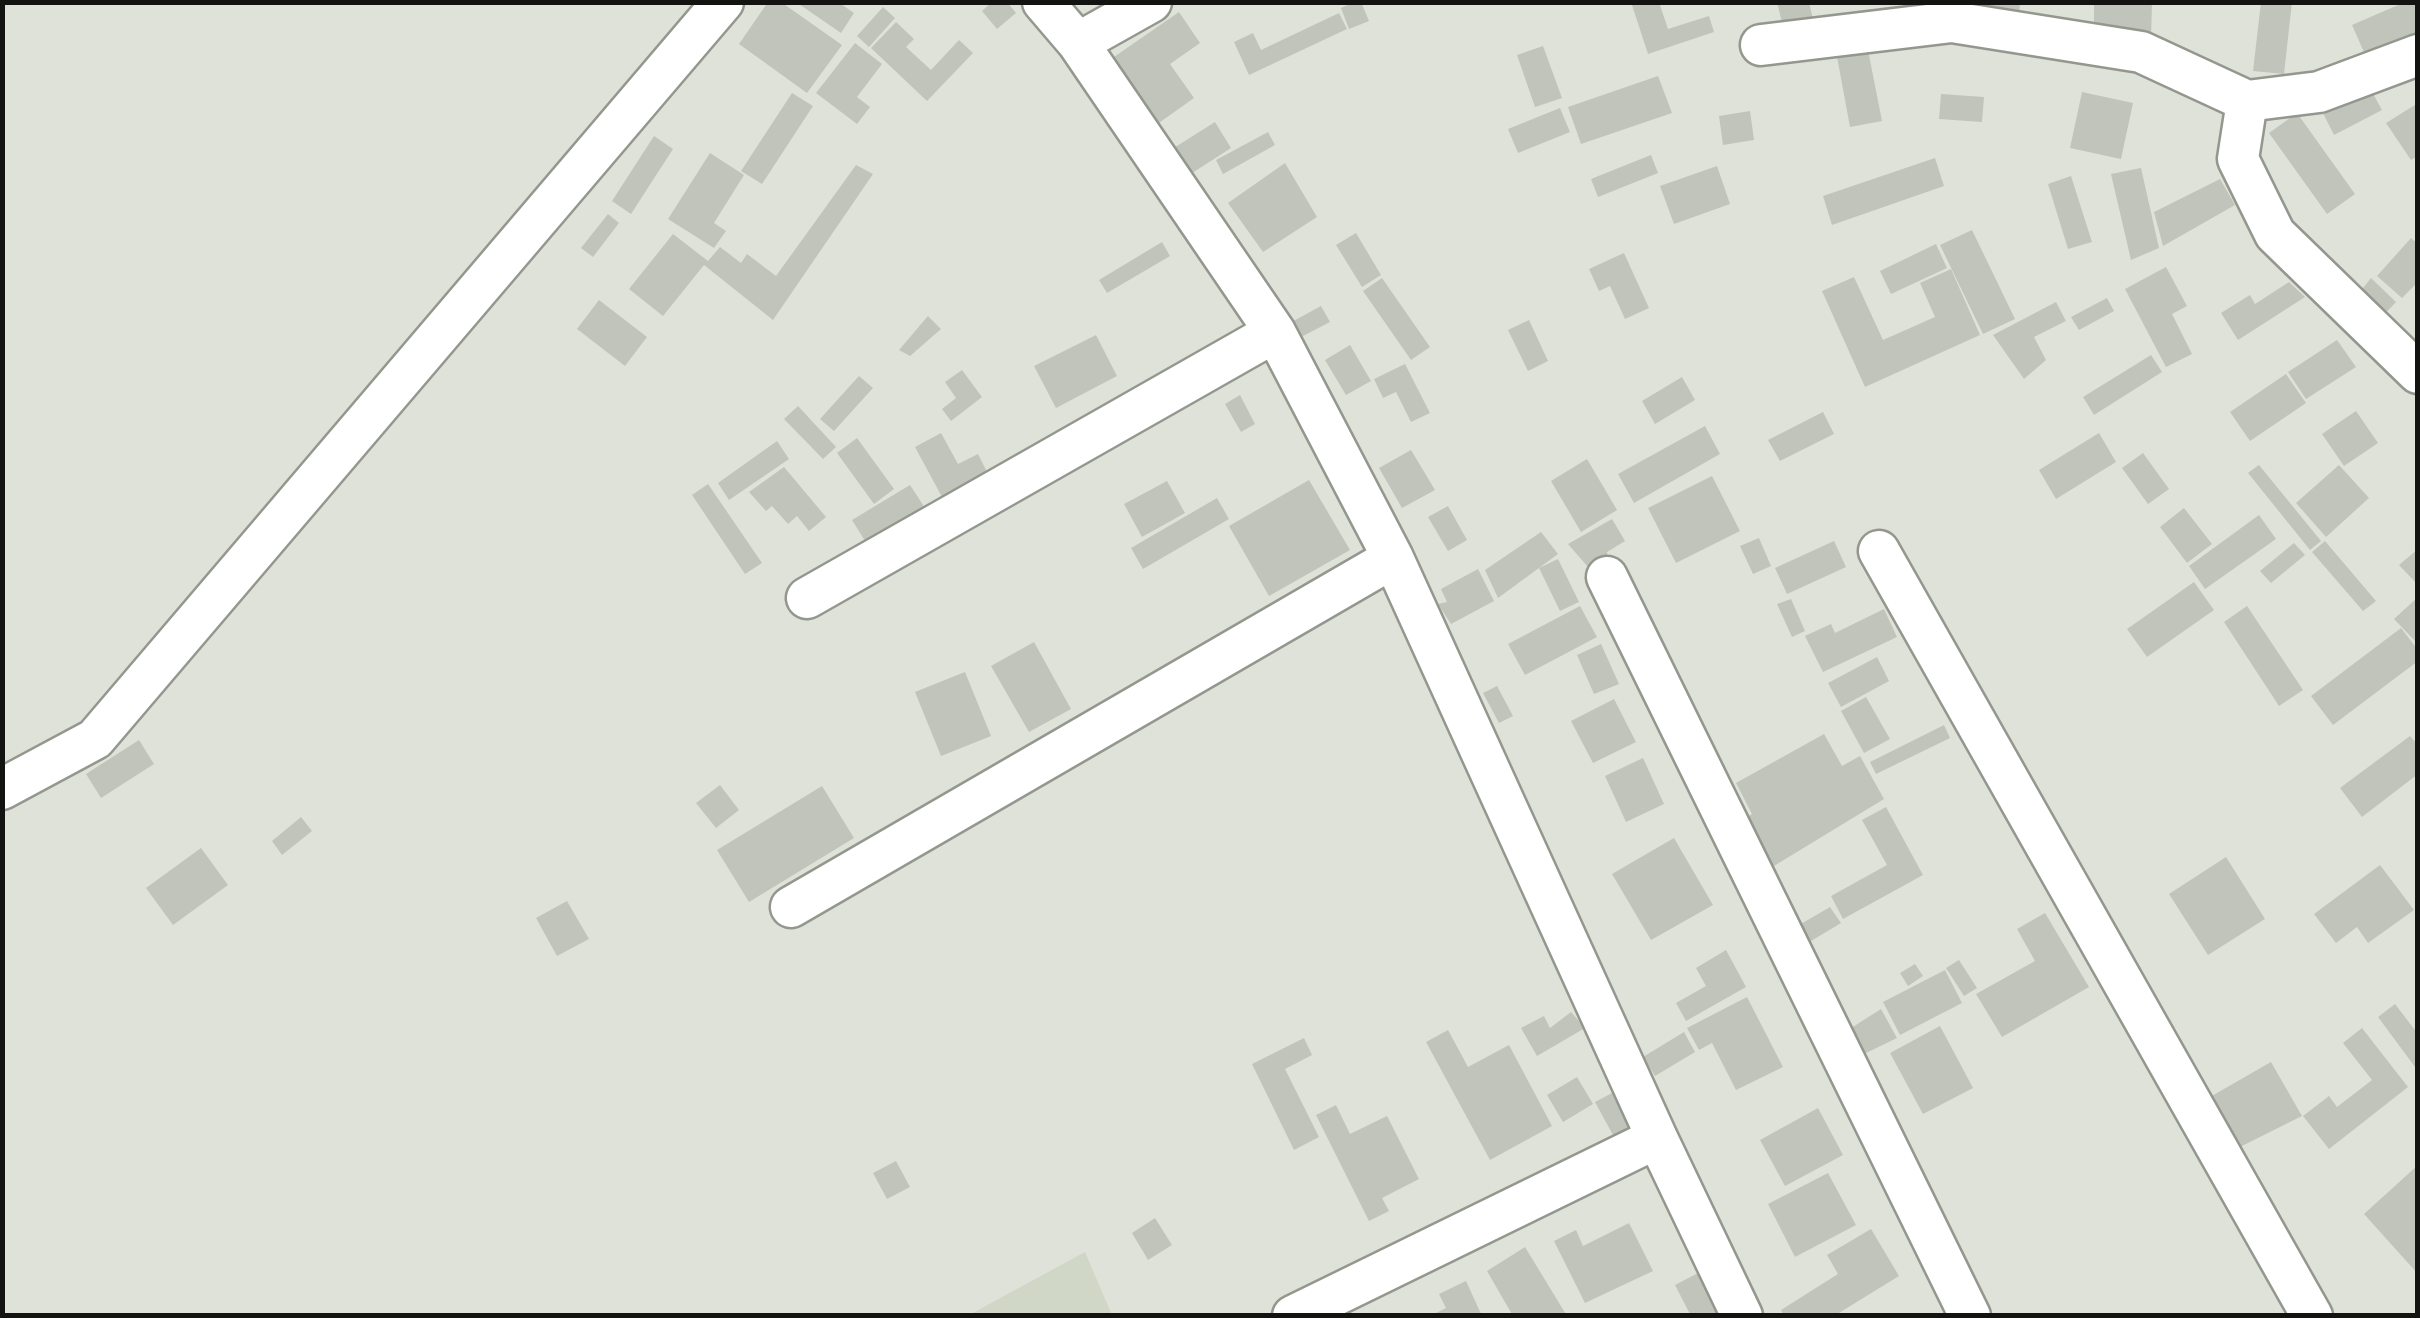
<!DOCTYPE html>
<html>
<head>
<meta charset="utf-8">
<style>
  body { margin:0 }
  #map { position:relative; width:2420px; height:1318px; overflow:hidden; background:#dfe2d9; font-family:"Alegreya Sans",sans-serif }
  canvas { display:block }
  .frame { position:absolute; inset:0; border:5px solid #131411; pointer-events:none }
</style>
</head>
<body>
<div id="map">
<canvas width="2420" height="1318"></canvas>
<div class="frame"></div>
</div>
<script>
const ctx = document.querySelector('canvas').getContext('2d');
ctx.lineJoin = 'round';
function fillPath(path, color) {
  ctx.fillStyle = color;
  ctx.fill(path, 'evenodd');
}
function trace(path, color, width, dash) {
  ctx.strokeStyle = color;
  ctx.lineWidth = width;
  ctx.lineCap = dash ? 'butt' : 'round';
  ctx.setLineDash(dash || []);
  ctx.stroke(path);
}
const built = new Path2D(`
  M1085,1252l27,63h-143z`);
const building = new Path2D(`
  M768,2h13l61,43 -35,48 -68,-49z
  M796,2h42l16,11 -13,20z
  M992,2h15l9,11 -19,16 -15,-18z
  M1354,2h7l8,19 -20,8 -8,-21z
  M1631,2h28l9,27 41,-13 5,16 -66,22z
  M1777,2h32l5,22 -30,7z
  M1920,2h100l-1,16 -98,-7z
  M2094,2h58l-1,37 -57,-1z
  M2261,2h31l-8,72 -31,-3z
  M2405,2h13v35l-51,22 -15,-34z
  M883,7l12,11 -26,29 -12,-11z
  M1179,12l21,31 -30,21 24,34 -38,27 -45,-66z
  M1339,13l8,16 -98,46 -15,-33 19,-9 8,17z
  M896,22l18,17 -8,8 25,23 28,-30 14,13 -46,48 -56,-53z
  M1866,40l16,81 -32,6 -15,-81z
  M855,43l27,21 -25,33 13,10 -13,17 -41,-31z
  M1543,46l19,52 -27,9 -18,-52z
  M1658,76l14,37 -91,31 -13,-37z
  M2366,81l16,29 -48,25 -15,-30z
  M2082,92l51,11 -12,56 -51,-11z
  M792,93l21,13 -51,78 -21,-13z
  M1941,94l43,3 -2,25 -43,-3z
  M2418,103v53l-7,4 -25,-37z
  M1560,108l10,24 -52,21 -10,-24z
  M1750,111l4,29 -31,5 -4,-29z
  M2297,113l58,81 -28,20 -58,-81z
  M1215,122l16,26 -45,29 -17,-26z
  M1268,132l7,13 -52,29 -7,-14z
  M654,136l19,13 -42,65 -19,-13z
  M710,153l34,22 -30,48 12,8 -12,17 -46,-29z
  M1651,155l7,18 -60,24 -7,-18z
  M1935,158l9,28 -112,39 -9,-29z
  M1285,163l32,54 -54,35 -35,-49z
  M856,165l17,9 -100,146 -69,-55 -41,51 -34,-27 44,-55 35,27 12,-14 21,16 6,-9 29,22z
  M1717,166l13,38 -56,20 -14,-38z
  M2141,168l18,80 -28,12 -20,-86z
  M2071,176l21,66 -24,7 -20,-65z
  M2220,179l15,26 -72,41 -9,-34z
  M608,214l11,9 -26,34 -12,-9z
  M1972,230l43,89 -32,15 -43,-89z
  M1356,233l25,42 -19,12 -26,-42z
  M2411,238l7,6v38l-16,16 -25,-22z
  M1162,242l8,14 -63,37 -8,-13z
  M1936,244l11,24 -56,26 -11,-23z
  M1624,253l25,55 -24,11 -15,-33 -11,5 -10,-22z
  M2166,267l21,39 -15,8 20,40 -26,13 -41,-78z
  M1951,269l29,66 -115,52 -43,-96 32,-14 29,63 52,-23 -15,-34z
  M1382,278l48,69 -19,13 -48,-69z
  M2371,278l25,24 -17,18 -23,-23z
  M2289,282l16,15 -67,43 -17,-27 29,-18 5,9z
  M2107,298l7,13 -35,19 -8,-13z
  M599,300l48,37 -22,29 -48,-37z
  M2056,302l10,19 -32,16 12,23 -22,19 -31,-44z
  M1321,306l9,16 -27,14 -15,-12z
  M928,316l13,13 -31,27 -11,-6z
  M1529,320l19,41 -20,10 -20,-41z
  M1096,335l21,41 -61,32 -22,-42z
  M2337,340l19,27 -50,32 -18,-27z
  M1350,345l21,36 -25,14 -21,-35z
  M2151,355l11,17 -68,43 -11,-18z
  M1405,364l25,49 -19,9 -15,-30 -13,6 -9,-19z
  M962,370l20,27 -31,24 -9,-12 14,-11 -11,-16z
  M2286,374l20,29 -56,38 -20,-29z
  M859,376l14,12 -39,43 -14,-12z
  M1682,377l13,23 -40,24 -13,-23z
  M1240,395l15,29 -14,8 -16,-28z
  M798,406l38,41 -13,12 -39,-40z
  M2356,411l22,32 -34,23 -22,-32z
  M1823,412l11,22 -54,27 -12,-21z
  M1705,426l15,28 -86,49 -16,-29z
  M941,433l17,31 20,-10 9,18 -45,25 -27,-50z
  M2099,433l17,29 -60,37 -17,-29z
  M857,438l37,51 -20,15 -37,-51z
  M777,441l12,18 -60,41 -11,-17z
  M1411,450l24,40 -33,18 -23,-40z
  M2143,453l26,36 -21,15 -26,-36z
  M1587,459l30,51 -36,22 -30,-51z
  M2259,465l62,76 -11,9 -62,-77z
  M2339,465l30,33 -43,39 -30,-34z
  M784,467l42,50 -17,14 -12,-15 -9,8 -16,-18 -6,5 -17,-19z
  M1712,476l28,55 -64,32 -28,-55z
  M1309,480l41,70 -81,46 -40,-70z
  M1167,481l18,32 -43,24 -18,-33z
  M708,484l54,79 -17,11 -53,-79z
  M910,485l15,23 -58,36 -15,-24z
  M1217,498l12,21 -86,50 -12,-21z
  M1448,506l19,34 -19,11 -20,-34z
  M2184,508l28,36 -25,19 -27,-36z
  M2259,515l17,24 -71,50 -16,-23z
  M1612,519l13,22 -18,11 1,9 -20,6 -20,-23z
  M1541,532l17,22 -60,44 -13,-28z
  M1759,538l12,28 -18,8 -13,-28z
  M1834,541l12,26 -59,27 -12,-26z
  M2325,541l51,60 -13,10 -51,-59z
  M2294,543l11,12 -34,28 -11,-12z
  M2418,549v36l-19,-20z
  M1558,559l21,43 -19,9 -21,-43z
  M1478,569l16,32 -43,23 -13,-20 9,-2 -6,-13z
  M2194,582l20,28 -67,47 -20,-28z
  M2418,597v47l-24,-25z
  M1791,599l14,32 -13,6 -15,-33z
  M1580,606l17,31 -72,38 -17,-31z
  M2247,606l56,84 -24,16 -55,-84z
  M1884,609l13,28 -74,35 -18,-36 26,-12 4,9z
  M2401,628l17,22v11l-85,64 -22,-29z
  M1034,642l37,67 -42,23 -38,-66z
  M1601,644l18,40 -25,10 -17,-39z
  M1877,657l12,24 -48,26 -13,-24z
  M965,672l26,64 -50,20 -26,-64z
  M1497,686l16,30 -14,7 -16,-30z
  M1866,697l24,42 -26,14 -23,-42z
  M1614,699l22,43 -43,21 -22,-42z
  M1944,725l6,13 -74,36 -6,-12z
  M1824,734l18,32 18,-10 24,43 -115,70 -31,-47 14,-8 -16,-31z
  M2410,736l8,9v29l-56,43 -22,-29z
  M139,740l15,24 -53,34 -15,-24z
  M1643,758l21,46 -38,18 -21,-46z
  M720,785l19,25 -23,18 -20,-25z
  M822,786l32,52 -105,64 -32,-52z
  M1886,807l37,68 -80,44 -12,-23 56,-31 -25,-45z
  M301,817l11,14 -30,24 -10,-14z
  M1674,838l39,67 -62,35 -39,-66z
  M201,848l27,37 -55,40 -27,-37z
  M2226,857l39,62 -57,36 -39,-61z
  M2380,865l34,45 -46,33 -11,-16 -21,16 -22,-29z
  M567,901l22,38 -32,17 -21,-38z
  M1830,907l11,16 -35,21 -12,-16z
  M2045,913l44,74 -87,50 -26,-43 59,-33 -18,-32z
  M1726,950l20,37 -60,34 -10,-18 30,-17 -10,-18z
  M1959,960l18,28 -13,8 -18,-28z
  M1915,964l8,12 -15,10 -8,-13z
  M1945,970l17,33 -62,32 -17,-33z
  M1747,997l36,70 -47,23 -24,-47 -13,7 -12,-22z
  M2395,1004l23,30v37l-40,-54z
  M1881,1009l16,29 -33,16 -16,-24z
  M1571,1012l14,16 -48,28 -16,-28 23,-12 6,12z
  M1940,1026l33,62 -50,26 -33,-61z
  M2362,1028l46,59 -79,62 -26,-33 26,-20 8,11 35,-27 -29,-37z
  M1448,1030l20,37 41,-22 43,81 -62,34 -64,-118z
  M1684,1032l11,20 -40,24 -12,-19z
  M1304,1038l8,17 -27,14 34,68 -25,13 -42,-86z
  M2271,1062l31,54 -62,31 -30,-50z
  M1577,1077l16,27 -30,18 -16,-27z
  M1612,1093l19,35 -17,9 -19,-35z
  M1336,1105l14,29 37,-18 32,63 -37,19 7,13 -20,10 -53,-106z
  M1818,1108l25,47 -58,31 -25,-46z
  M896,1161l14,26 -23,12 -14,-26z
  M2418,1165v109l-54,-60z
  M1828,1173l28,52 -61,32 -27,-53z
  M1155,1218l17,27 -24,15 -16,-27z
  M1629,1223l24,48 -68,32 -31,-62 22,-11 7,16z
  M1871,1229l28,47 -65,40h-50l-3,-6 57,-36 -11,-19z
  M1525,1247l42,69h-54l-26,-45z
  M1702,1271l23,45h-34l-16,-31z
  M1466,1281l16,35h-52l16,-8 -7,-14z`);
const minor = new Path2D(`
  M1043,2l35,41 197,289 118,226 264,580 85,178
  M1078,43l73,-41
  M1761,45l191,-23 189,30 106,49 72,-9 99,-37
  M2247,101l-9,58 37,75 143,139
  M1879,551l433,765
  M1607,577l363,739
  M807,598l468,-266
  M2,789l93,-50 628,-737
  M791,907l602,-349
  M1293,1316l364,-178`);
fillPath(built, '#d0d7c7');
fillPath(building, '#c0c4bb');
trace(minor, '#93978e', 45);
trace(minor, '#fff', 40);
</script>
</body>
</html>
